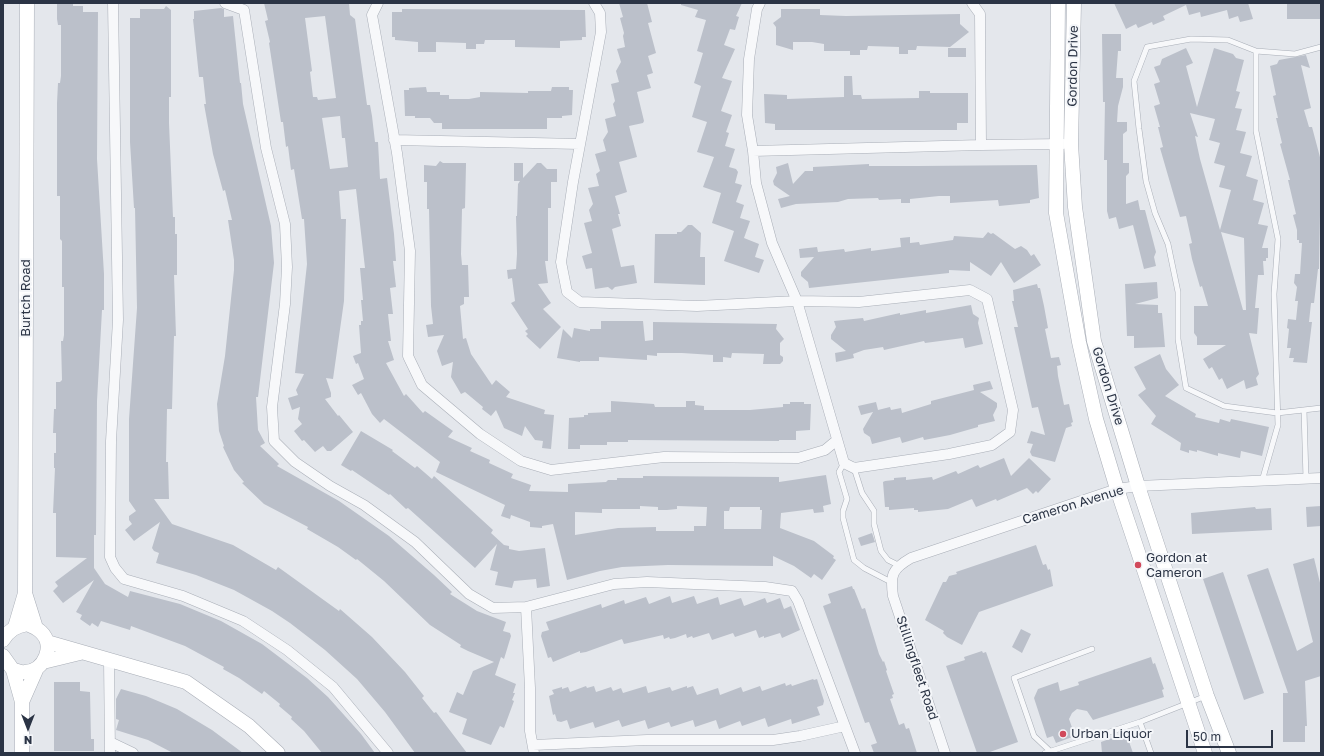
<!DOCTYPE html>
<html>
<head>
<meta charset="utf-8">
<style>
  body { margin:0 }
  #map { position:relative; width:1324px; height:756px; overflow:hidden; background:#e4e7ec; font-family:"Golos Text",sans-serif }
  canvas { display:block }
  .frame { position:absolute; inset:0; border:4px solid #2b3445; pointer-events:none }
  .north { position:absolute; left:8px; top:708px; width:40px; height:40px; -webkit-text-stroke:3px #f4f6f9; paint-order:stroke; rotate:180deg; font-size:11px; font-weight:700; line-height:16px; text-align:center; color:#2b3445 }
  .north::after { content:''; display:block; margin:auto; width:14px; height:18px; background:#2b3445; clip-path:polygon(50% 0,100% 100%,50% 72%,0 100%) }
  .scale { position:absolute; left:1186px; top:730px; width:87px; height:18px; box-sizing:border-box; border:2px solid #2b3445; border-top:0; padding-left:5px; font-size:12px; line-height:14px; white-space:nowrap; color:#2b3445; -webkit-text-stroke:3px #f4f6f9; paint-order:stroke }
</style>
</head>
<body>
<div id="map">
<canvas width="1324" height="756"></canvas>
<div class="frame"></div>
<div class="north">N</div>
<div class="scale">50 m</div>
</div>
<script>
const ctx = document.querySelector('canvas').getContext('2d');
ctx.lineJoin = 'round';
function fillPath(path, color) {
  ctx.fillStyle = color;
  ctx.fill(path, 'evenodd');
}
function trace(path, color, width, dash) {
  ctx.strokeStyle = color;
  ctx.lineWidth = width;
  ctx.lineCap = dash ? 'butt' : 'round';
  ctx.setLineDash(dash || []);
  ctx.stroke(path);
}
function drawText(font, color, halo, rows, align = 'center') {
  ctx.font = font + ' "Golos Text",sans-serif';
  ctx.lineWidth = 4;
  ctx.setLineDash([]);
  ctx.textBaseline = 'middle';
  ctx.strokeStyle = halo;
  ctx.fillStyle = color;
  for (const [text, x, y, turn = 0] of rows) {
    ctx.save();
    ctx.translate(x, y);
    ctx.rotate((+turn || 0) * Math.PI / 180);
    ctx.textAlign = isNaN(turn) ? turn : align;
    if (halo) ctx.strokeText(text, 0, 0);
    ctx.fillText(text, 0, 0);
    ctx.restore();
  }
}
const building = new Path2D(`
  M57,3h16v3h10v6h15l-1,147 7,115v36h-2l-5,91 -1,134h-2v33l11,16 23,13 2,-6 50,13 41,17 41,23 45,34 21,19 33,37 14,19h-53l-18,-22 -13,-12 1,-2 -13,-11 1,-2 -16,-13 -2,3 -23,-16 -16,-9 1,-2 -39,-21 -54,-20 -1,4 -29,-9 -3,6 -6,-4 -2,3 -10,-7 2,-4 -6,-3 18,-32 -31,23 -10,-12 5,-5 -3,-4 32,-24 -31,-1v-44h-3l2,-45h-1v-15h2v-20h-3l1,-24h2v-27h4l2,-2 -1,-39h2l1,-6v-48h-2v-46l-2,-2v-43h-3v-93l1,-20h2l1,-7v-51h-3l-1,-6z
  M264,3h85l1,12 5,4 12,86h3l2,11 3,26h3l2,37 7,-1 7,56 2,27h-3l3,26 -6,1 3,26h-5l3,27h-3l6,19 -8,3 18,33 2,-2 17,19 2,-2 28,20 -5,6 24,11 -2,3 20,9 -1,3 24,11 -2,4 20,7 -2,6 39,1v-8l38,-2 2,-2h9v-2h26v-2l136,1v5l47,-7 5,29 -8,2 1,6 -10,1 -1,-4 -32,4 -1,15 34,13 20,15 -1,2 3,2 -14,20 -8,-6 -3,4 -17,-12 -21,-10v10l-105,-1 -46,2 -22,4 -33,9 -14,-56 -11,2v2l-12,-1v-5l-19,-7 -1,4 -9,-3 4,-11 -69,-33 4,-10 -56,-43 -4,4 -8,-9 -11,-21 -3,2 -6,-10 12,-6 -6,-16 -2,1 -3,-8 8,-3 -2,-28h2v-4h2l-2,-21h2l-3,-32h5l-9,-79 -17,2 2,28h5l-2,82 -11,78 -7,-1 5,15v4l-6,2 13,17 1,-1 14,17 -22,19h-4l-4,-5 -8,6 -11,-12 -2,1 -8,-10 8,-7 -4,-5 2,-12 -8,3 -4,-12 10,-3 -2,-5 8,-16 -9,-1 12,-109 -3,-45h-2l-8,-50 -3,1 -3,-24 -2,1 -3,-25h-2l-12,-79 1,-1 -5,-21 3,-1zM325,16l11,82 -18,2 -1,-3h-4l-3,-25 2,-1 -7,-53zM340,116l2,22h3l3,29 -18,2 -8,-51zM640,506l18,1v3h9l10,-1v-3l30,1 -1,19h-12v5h-38v-4l-38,1 -43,7v-23l27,1v-4h38zM730,507h30v3h2l-1,19h-37v-18h5z
  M619,3h28l5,19 -4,1 8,30 -8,3 5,17 -6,2 4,13 -14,4 7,29 -1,2 -14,3 8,31 -18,5 8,30 -12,4 5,18h-2l3,12 -9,3 9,38 13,-2 3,18 -22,4 -3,3 -4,-3 -13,2 -3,-21 -6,1 -4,-13 10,-3 -8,-30 8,-2 -3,-11 4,-6 -5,-16 11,-2 -3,-12 4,-3 -5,-17 11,-3 -3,-11 5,-8 -3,-13 11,-3 -3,-12 2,-3 -4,-17 8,-2 -3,-11 5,-9 -4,-13 8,-2 -2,-11 1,-3 -4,-15 3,-1z
  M681,3h61l-6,13 3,1 -4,13 -5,-1 -6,16 11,4 -13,29 10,3 -11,30 11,4 -6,17 3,1 -4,13 10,3 -6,18 7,2 2,3 -3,11 7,2 -6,17 8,3 -4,13 10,3 -6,17 15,6 -4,13 9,3 -5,13 -35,-12 10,-30 -22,-8 9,-30 -18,-6 11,-30 -17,-5 10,-30 -15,-5 9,-31 -7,-3 9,-30 -6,-2 9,-31 -11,-3 3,-7 -17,-5z
  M1114,3h134l5,16 -13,3 -2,-6 -9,3 -2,-9 -26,7 -1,-5 -11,3 -3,-10 -23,11 2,4 -12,5 -1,-3 -14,6 -2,-4 -10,5z
  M1287,3h34v16h-34z
  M166,6l5,4v87h-2v26l4,94h2v17h2v41h-3l2,61h-2l-2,73h-5l-1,53h2l1,37h-15l18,25 61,21 43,25 2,-3 61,44 1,-2 32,28 33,35 19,24 -2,2 12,15 2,-1 31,41h-52l-30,-41 -28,-33 -32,-29 -35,-27 -18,-12 -38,-21 -38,-15 -40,-12 3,-10 -5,-2 -2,-3 8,-26 -26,19 -9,-11 7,-6 -3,-4v-4l7,-5 -7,-10v-82l8,-111 -2,-100h-1l-4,-66v-124h10v-9h24z
  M221,8l3,1v8l9,-1 7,67h1l2,21 28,122 3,37 -16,134h-2l2,33 7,13 -5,3 19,18 -2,2 62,35 50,35 45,39 18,17 -2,2 27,17 29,11 -3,9 7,2 1,3 -7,23 -3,-2 -6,18 21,9 -3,9h2l-3,7 2,1 -10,27 -4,-2 -9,19 -29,-11 5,-15 -18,-7 8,-20 6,3 10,-24 21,-9 -26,-11 -8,-4 1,-2 -31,-20 -46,-44 -27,-22 -1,1 -18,-13 -31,-18 1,-2 -44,-23 -22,-21 2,-1 -10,-12 -11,-23 1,-1 -5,-15 -2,-27 8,-48 9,-86v-10l-6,-40h4l-7,-30 -2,1 -10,-37 -9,-50h2l-3,-27h-4l-6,-58h1v-8z
  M402,9l183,1 1,27h-4v3l-22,1v7l-45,-1v-7h-30l-1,4h-8v5h-10v-6l-30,-1v10h-18v-10l-23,-2v-3h-3v-25h10z
  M781,9h39v6l26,1 114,-2v10l9,8 -19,15 -33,-1 -1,4h-8v4h-9v-7l-31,-1 -1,4h-7v5h-10v-4h-26v-7l-12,-2h-19v8l-17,-5v-18l-3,-4 8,-6z
  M1102,34h19v17h-3l-2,27h7v9l-5,19 -1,16h10v9l-4,3v29h6v10l-3,3v28l12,-4 2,10h5l11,42 -2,5 2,9 -12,3 -11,-44 -14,4 -3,-12 -7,2 -2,-8v-51h-3l1,-58h-2z
  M948,48h18v9h-18z
  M1186,48l7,15 -7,3 11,41 17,-59 19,6 3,4 8,2 -8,31 4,1 -5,16 7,1 -6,21 10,2 -6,21 12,3 -6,20 12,4 -5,20 11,3 -6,21 10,2 -6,22h6v10h-2v3h-3l1,14h-6l-3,33h4l-2,26 -8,-1 10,41 -3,4 2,7 -12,4 -2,-9 -17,9 -5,-11 -3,2 -7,-13 -3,2 -6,-10 23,-14h-29v-8l-3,-4v-27h14l-6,-20 -2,1 -8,-28 -3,-15 3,-1 -6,-27 -6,1 -20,-69 3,-1 -5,-20h2l-6,-21 6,-2 -6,-20 6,-2 -6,-15 6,-2 2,-6zM1190,113l25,6 -6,21 11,3 -6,20 11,3 -6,21 12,3 -11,40 -20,-71 -5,-23 3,1zM1221,232l23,6 2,72h-3z
  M1306,55l4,13 -9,-3 10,43 -7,2 5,17h3l9,34 -2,108h-1l-4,34h-3l-2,19h3l-5,41 -14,-1 1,-4h-5l2,-10h-4l2,-19 -2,-1 1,-9 8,1 2,-19h-3l2,-14 -3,-4 1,-9h5l2,-31h-3v-3h-2v-10l-4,-15 3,-1 -8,-34h2l-10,-36 2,-1 -6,-25h2l-5,-22 3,-1 -6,-29 7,-2 2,-4z
  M844,76h8l1,19h8l1,4 57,-1v-7h11v2h38v30h-11v7h-182v-6l-10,-1 -1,-29 23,1v4l57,-2z
  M426,87l1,5h13v3h9v4h20l11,-2v-5l48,1v-2h23l1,-4h17v3h4l-1,25 -10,1v2h-15v11h-105v-6h-8l-4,-5h-15v-2h-10l-1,-26h5v-2z
  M440,161l3,2h23v2l-1,43 -3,1 -1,45 1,11h6l1,32h-5v7l-4,2 3,33 3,-1 5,16 21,31 4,-5 14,12 -4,5 39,13 -1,4 10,1 -3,34 -9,-1 1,-7 -8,-1 -10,-14 -3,10 -18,-8 -8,-18 -5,6 -9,-7 1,-2 -18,-15 -4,2 -10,-17 2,-15 -11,4 -5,-15 7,-16 -16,2 -2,-12 7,-1 -2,-18 -2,-97h-2v-27h-3v-17l12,1z
  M514,163h9v15l14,-15h4l6,6h10v13h-6v26h-3v53h-3l3,22 -10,1 13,19 -8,6 18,18 -21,22 -14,-13 2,-2 -3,-3 3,-2 -17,-26 4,-2 -3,-23 -4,1 -1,-9 9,-1 1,-15 -1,-38h1l1,-32 2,-3h-6z
  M788,163l5,21 12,-13h8v-4l56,-3v2h49l119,-1 2,33 -9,2v3l-31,3 -1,-6 -48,3v-7h-11l-29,3v4h-9v-4l-22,1 -1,-2 -30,1 -10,3 -42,2 -15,4 -3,-9 12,-3 -16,-11 -1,-4 4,-8 -1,-6z
  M688,225h4l9,8 -1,24h5v28l-51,-2 1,-49h22v-2h4z
  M988,232l3,2 2,-1 22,16 6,-3 6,4 4,6 3,-2 7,11 -27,18 -13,-21 -10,14 -21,-14v9l-21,-1v3l-140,15 -1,-6 -7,-6v-4l13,-15 -14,1 -1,-9 18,-2 1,5 26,-3 1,3 26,-4v3l30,-4 -1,-9 10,-1v6l9,-1 1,3 33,-5 1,-4 29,2z
  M1157,282l1,16 -23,6 23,1v8h4l3,34 -31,1v-12h-7l-2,-52z
  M1037,284l1,4h2l4,18 4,22 -3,1 6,29 8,-1 2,8 -4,1 1,10 6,29 5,-1 4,18 -2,1 1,3 -6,2 -11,34 -23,-6 -2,-4 3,-8 -6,-1 4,-12 14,4 -7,-28 -6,1 -18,-81h4l-6,-26h2l-1,-11z
  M971,305l2,9 6,4 -1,5 5,21 -18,4 -2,-10 -38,5 -1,-2 -40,9 -1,-3 -19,3 -11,4 1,4 -18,4 -1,-9 11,-2 -15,-12v-4l5,-8 -2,-6 29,-3 1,3 36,-8v2l26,-5v3z
  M601,321h42l2,20 8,-1v-18l124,2 -1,5 8,10 -4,4v12l3,2v4l-3,3h-17l1,-10 -32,-1 -1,5 -8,-1v5h-10v-7l-31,-2h-25v3l-10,-1v5l-48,-3v4h-19v1l-23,-4 6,-29 9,9 2,-10 16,3v-2h11z
  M1160,354l6,15 13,16 -14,11 31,18 -1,3 24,6 1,-4 10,3 1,-3 38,8 -7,29 -21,-5 -1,7 -22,-5v3l-21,-6v2l-8,-2v3l-9,-3 1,-7 -30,-19 5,-8 -18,-21 8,-6 -12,-22z
  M990,381l3,8 -13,3 17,11v4l-4,8 2,6 -17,4v2l-28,8 -26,5 -1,-3 -21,6 -2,-6 -28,7 -2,-7 -6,-4 -1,-4 10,-17 -12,3 -3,-9 18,-4 2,8 12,-3 1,3 10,-2 1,5 29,-9v-3l43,-11 -1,-5z
  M611,401l43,3 1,3h31v-6h9v4l9,1v4h46l33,-3v-3h7v-2h14v2h7l-1,26 -14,1v9h-17v1l-151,-1v2h-21v3h-27v4h-12l1,-31 15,-1v-2h4v-2l23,-1z
  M361,431l32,19 -1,1 23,17 2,-2 15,13 2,-3 59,54 -2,3 13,12 5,1v3l10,2 26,-3 5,38 -13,2 -1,-9 -22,2 -2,7 -17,-3 3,-13 -8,-2 7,-26 -22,24 -67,-60 -2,1 -16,-15 -1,1 -37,-25 -1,1 -10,-6z
  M1004,458l7,18 18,-18 22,21 -13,14 -2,-2 -3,3 -6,-6 -30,13 -1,-2 -20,8 -4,-8 -24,10 -30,3v-2h-4v-2l-25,2v-3h-4l-2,-25 2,-1 9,-1v-2l12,-1v3l26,-3 1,3 23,-9 2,3 20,-9 2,3z
  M1321,506v20l-14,1 -1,-20z
  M1255,507l1,2 15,-1 1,22 -80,4 -1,-21z
  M872,533l3,9 -14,4 -3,-8z
  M1036,545l7,20 3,-1 2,6 2,-1 3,17 -74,26 -17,33 -15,-8 -4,-4 1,-2 -19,-11 18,-38h3l3,-6 8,-2 -1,-2z
  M1314,558l7,29v89l-16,5 2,45h-2v16h-22v-49h5l-41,-118 21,-7 29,83 16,-9 -20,-78z
  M1223,572l41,121 -20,7 -41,-121z
  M852,586l1,3h1l8,20 3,-1 14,46 4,8 1,-1 3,9 -1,1 8,23 -2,1 1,3 -3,1 9,26 5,-2 2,6 3,-1 8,25h-43l-3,-8 6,-2 -8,-21 -4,1 -42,-117 8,-3 -3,-9z
  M670,596l2,7 22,-7 3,8 21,-7 2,8 21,-7 3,8 21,-8 2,5 13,-5 4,11 7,-3 9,24 -18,8 -2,-5 -16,5v-2l-5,2 -3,-8 -21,7 -2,-4 -21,7 -3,-7 -16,5 -1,-2 -5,2 -1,-4 -11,4 -5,1 -1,-2 -5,2 -1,-4 -39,9 -2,-5 -36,13 -6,1v-2l-27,11 -2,-5 -3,1 -7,-22 1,-4 7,-2 -3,-8 55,-18 1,4 22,-8 1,4 21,-7 3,7z
  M1021,629l10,5 -9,19 -10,-6z
  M982,651l1,2 3,-1 32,90 -31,11h-10l-31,-87 19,-6 -1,-3z
  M1151,657l2,7 2,-1 9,26 -2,1 2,7 -71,23 -6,-9 -10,-2 -5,4 -3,6 6,17 -19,7 -3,-7 -6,2 -13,-40 4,-9 20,-7 2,9 19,-6 -1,-3z
  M813,679l1,1 3,-1 7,22 -1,4 -6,2 3,8 -28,9 -1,-5 -23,8 -3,-9 -23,8 -2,-5 -21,8 -3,-9 -21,7 -2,-7 -22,7 -2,-5 -21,7 -3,-9 -23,7 -3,-7 -24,8 -2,-6 -23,7 -3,-9 -6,2 -4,-1 -2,-7 -2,1 -4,-19 5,-2 -2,-4 10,-3v2l6,-2 2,5 16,-6 1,2 7,-2 2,6 15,-5 2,4 8,-3 2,5 23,-7 2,7 22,-6 2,4 15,-5v2l6,-2 4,9 21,-7 2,7 21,-8 2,5 17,-6 2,5 23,-8 1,3 5,-2 1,2z
  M54,682h26v9l10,1 1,47h3v12h-40z
  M121,689l25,7 31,13 35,21 31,23h-70l-25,-13 -32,-10 3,-10 -3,-1v-20z
  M1126,733l7,20h-31l-1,-11z`);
const lane = new Path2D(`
  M1321,47l-26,7 -39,-3 -28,-11 -37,-1 -44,8 -13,34 5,48 7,52 9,32 13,31 10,48v47l8,49 38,18 53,7 44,-5
  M1256,51v80l22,108 -4,55 4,131 -16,56
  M1304,410l2,69
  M844,463l-5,9 8,27 -4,12v7l11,42 10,8 27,14
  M854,468l8,25 12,18v13l7,27 7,9 10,5
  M1140,722l11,31
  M1051,752l-17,-16 -20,-58 78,-29
  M1045,753l95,-31 66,-26`);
const street = new Path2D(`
  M113,3l5,317 -7,121 -1,116 5,11 9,11 59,17 60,25 44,29 46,37 55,66
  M225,3l19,7 22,138 19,76 2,43 -2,37 -13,103 2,34 21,21 35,24 34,19 51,37 54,52 24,14 33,-1 88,-23 33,-2 118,5 27,4 6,10 57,152
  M378,3l-6,12 25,138 13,98 -2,105 14,29 58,49 41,27 30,9 113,-13 134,1 27,-8 12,-10
  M594,3l6,10 1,19 -28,150 -12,80 6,30 13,10 117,4 100,-5 62,1 111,-12 17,9 26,111 -3,22 -18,13 -43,9 -95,14 -10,-5 -47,-162 -25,-58 -16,-60 -3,-32 -6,-36 2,-56 8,-50 3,-6
  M394,140l186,4
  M981,145l82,-1
  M753,151l228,-6 -1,-131 -8,-11
  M526,607l4,81v43l4,22
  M109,660l1,93
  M110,742l23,11
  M533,745l114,-5h126l27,-4 45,-10
  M945,753l-52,-157c-3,-21 -1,-27 18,-38l206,-69 21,-3 183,-8`);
const secondary = new Path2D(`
  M1058,3l-2,210 23,129 17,77 21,70 88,264
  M1074,3l-3,141 4,63 19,134 44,145 69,210 22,57
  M25,593l11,35
  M15,627l10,-34 2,-590
  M3,640c6,-10 13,-14 24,-16 5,2 10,4 14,8 14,13 4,39 -16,40 -4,1 -9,-2 -12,-2l-10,-14
  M47,642l139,40 63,44 29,27
  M43,662l37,-9
  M13,670l9,32v51
  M22,702l15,-34`);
const markers = [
  [1138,565,4,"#d1495b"],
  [1063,734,4,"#d1495b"]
];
const streetNames = [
  ["Gordon Drive",1073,66,-89],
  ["Burtch Road",26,298,-90],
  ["Gordon Drive",1108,386,73],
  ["Cameron Avenue",1073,505,-17],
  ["Stillingfleet Road",917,668,72]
];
const poiNames = [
  ["Gordon at",1146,558],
  ["Cameron",1146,573],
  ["Urban Liquor",1071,734]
];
fillPath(building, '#bbc0ca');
trace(lane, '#a9aeb7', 6);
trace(street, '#a9aeb7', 11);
trace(secondary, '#a9aeb7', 15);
trace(lane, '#f7f8fa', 5);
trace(street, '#f7f8fa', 10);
trace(secondary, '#fff', 14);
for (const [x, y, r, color] of markers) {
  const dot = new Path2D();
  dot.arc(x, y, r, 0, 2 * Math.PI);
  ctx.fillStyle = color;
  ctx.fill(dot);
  trace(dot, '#f4f6f9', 1.5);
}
drawText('13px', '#2b3445', '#f4f6f9', streetNames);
drawText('13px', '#2b3445', '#f4f6f9', poiNames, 'left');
</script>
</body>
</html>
